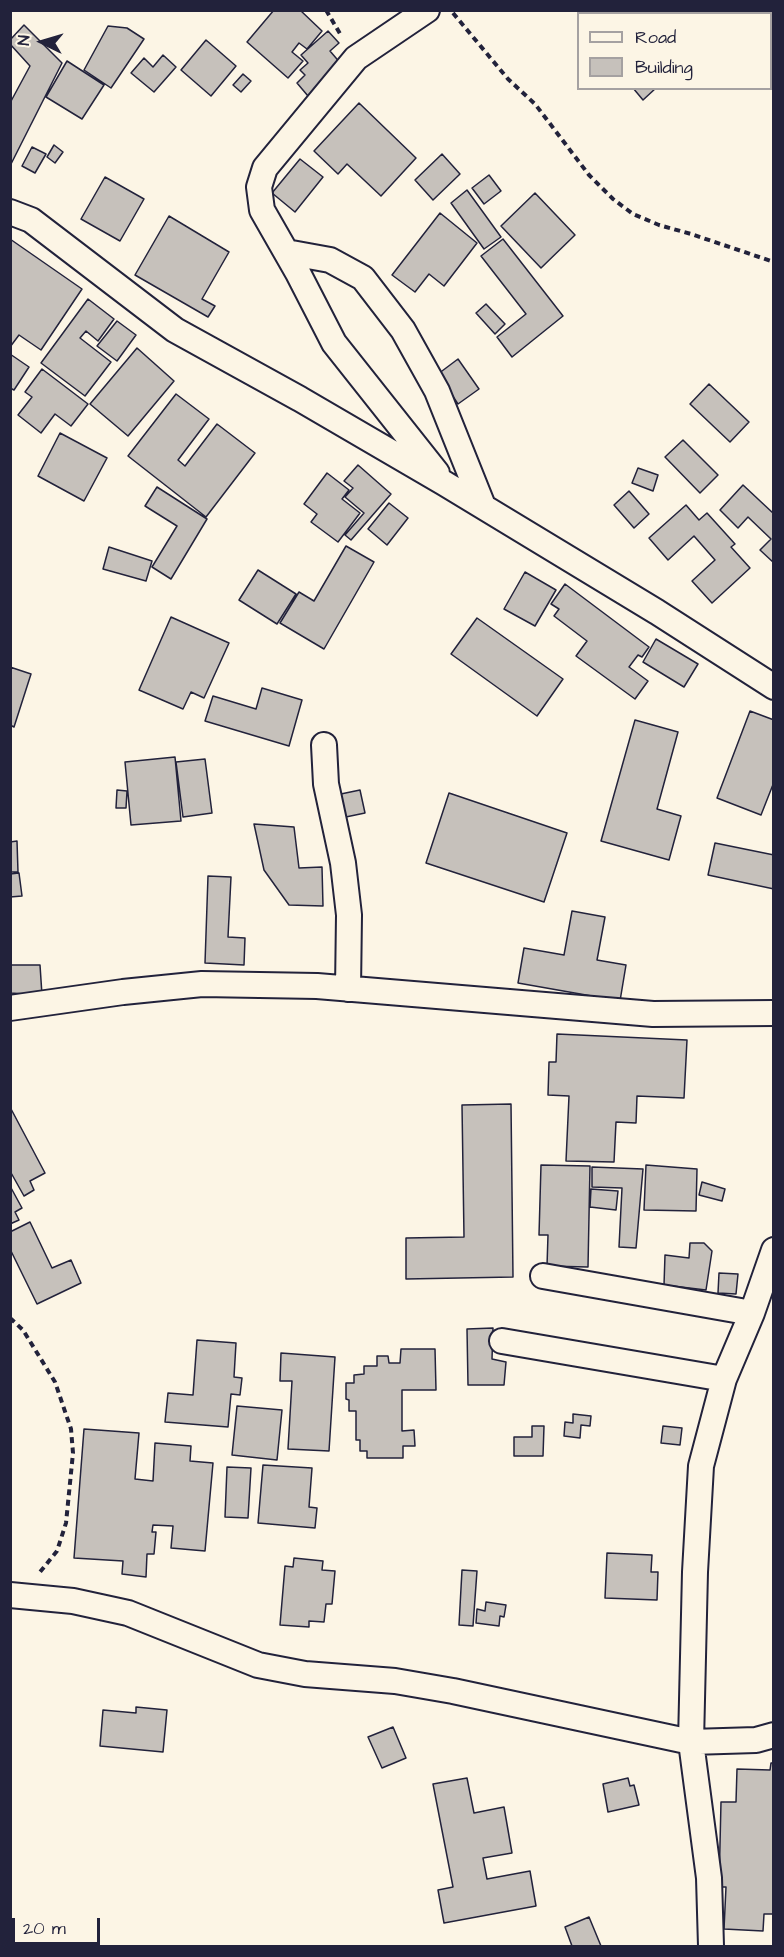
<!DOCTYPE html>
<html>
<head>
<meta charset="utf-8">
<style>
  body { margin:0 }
  #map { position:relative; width:784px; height:1957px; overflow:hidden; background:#fcf5e5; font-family:"Architects Daughter",sans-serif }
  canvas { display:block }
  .frame { position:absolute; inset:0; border:12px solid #22223b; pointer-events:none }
  .legend { position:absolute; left:577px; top:12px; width:195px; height:78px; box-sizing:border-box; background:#fcf5e5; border:2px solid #a5a1a1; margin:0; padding:8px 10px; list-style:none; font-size:18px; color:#22223b }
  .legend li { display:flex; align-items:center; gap:12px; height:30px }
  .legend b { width:30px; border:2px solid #a5a1a1 }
  .north { position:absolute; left:12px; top:12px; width:60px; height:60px; -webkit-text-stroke:4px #fcf5e5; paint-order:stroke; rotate:275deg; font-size:16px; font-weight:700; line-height:24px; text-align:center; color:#22223b }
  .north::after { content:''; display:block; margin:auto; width:21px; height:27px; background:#22223b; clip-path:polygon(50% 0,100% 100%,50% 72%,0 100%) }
  .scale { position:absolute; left:12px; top:1918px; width:88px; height:27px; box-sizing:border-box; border:3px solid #22223b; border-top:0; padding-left:8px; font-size:18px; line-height:21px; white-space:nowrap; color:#22223b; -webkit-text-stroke:4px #fcf5e5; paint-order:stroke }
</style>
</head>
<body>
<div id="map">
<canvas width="784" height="1957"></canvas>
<div class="frame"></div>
<ul class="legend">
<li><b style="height:8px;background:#fcf5e5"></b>Road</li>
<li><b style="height:16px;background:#c6c1bb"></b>Building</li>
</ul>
<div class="north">N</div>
<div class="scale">20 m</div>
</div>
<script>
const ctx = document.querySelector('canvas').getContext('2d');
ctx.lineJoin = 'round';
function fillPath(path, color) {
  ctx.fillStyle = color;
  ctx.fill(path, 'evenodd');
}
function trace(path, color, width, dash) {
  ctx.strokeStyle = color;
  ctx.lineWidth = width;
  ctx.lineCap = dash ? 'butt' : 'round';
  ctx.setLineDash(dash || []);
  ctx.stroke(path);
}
const building = new Path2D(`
  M274,10h26l22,21 -15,18 -8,-6 -7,9 11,9 -15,17 -41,-36z
  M587,10h66l1,4h-65z
  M24,25l38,38 -52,103v-63l20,-37 -20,-22v-4z
  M108,26l19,2 17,11 -33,49 -27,-18z
  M328,31l11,12 -9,8 12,14 -34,31 -11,-13 8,-8 -5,-5 8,-7 -7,-8z
  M206,40l30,26 -25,30 -30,-26z
  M163,55l13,12 -22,25 -23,-19 13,-15 9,9z
  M67,61l37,24 -22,34 -36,-22z
  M243,74l8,7 -10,11 -8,-7z
  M633,88h23l-13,12z
  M359,103l57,55 -35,38 -34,-32 -9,10 -24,-23z
  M54,145l9,7 -8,11 -8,-6z
  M32,147l14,7 -11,19 -13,-7z
  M442,154l18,20 -27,26 -18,-20z
  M300,159l23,18 -28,35 -23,-19z
  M489,175l12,16 -17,13 -12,-16z
  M105,177l39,22 -24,42 -39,-22z
  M467,190l34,47 -17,12 -33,-46z
  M535,193l40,42 -34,33 -40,-42z
  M440,213l37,30 -33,43 -15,-12 -14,18 -23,-17z
  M169,216l60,36 -27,47 13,7 -7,11 -73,-42z
  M10,239l72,50 -41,61 -22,-15 -9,12z
  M503,239l60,77 -51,41 -15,-20 29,-23 -45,-58z
  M88,299l26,20 -16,22 -12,-10 -6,7 31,24 -26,34 -44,-33z
  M486,304l19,20 -10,10 -19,-21z
  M117,321l19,14 -19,26 -20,-15z
  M137,348l37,33 -46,55 -38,-32z
  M10,354l19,13 -15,23 -4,-2z
  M458,359l21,30 -21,15 -20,-30z
  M42,369l46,35 -17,22 -16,-12 -14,19 -23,-18 14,-18 -7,-5z
  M709,384l40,38 -19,20 -40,-38z
  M176,394l33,25 -31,41 7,6 32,-42 38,29 -49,64 -78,-61z
  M60,433l47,25 -23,43 -46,-25z
  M683,440l35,35 -18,18 -35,-36z
  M358,465l33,29 -40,46 -6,-5 19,-22 -19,-16 8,-9 -9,-7z
  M638,468l20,7 -5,16 -21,-8z
  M327,473l22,17 -7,9 18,14 -22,29 -27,-20 6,-8 -13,-10z
  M743,485l31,29v49l-14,-13 11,-11 -23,-22 -10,11 -18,-18z
  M157,487l50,32 -36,60 -19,-12 25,-41 -32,-20z
  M629,491l20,23 -15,14 -20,-23z
  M389,503l19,15 -21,27 -19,-16z
  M686,505l13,15 8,-7 28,31 -4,3 19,21 -38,35 -20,-22 23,-21 -21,-24 -26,24 -19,-22z
  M346,546l28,16 -50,87 -44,-26 19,-31 15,9z
  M109,547l43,14 -6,20 -43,-12z
  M258,570l38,24 -19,30 -38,-24z
  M525,572l31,18 -21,36 -31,-17z
  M565,584l84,63 -7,10 -4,-2 -9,12 19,14 -13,18 -59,-43 11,-15 -33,-25 5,-7 -8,-5z
  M171,617l58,26 -25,55 -13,-6 -8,17 -44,-19z
  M477,618l86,61 -26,37 -86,-62z
  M656,639l42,25 -14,23 -41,-25z
  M10,667l21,7 -17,53 -4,-2z
  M262,688l40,12 -13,46 -84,-25 8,-25 43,13z
  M750,711l24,9v62l-13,33 -44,-17z
  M635,720l43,12 -21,77 24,7 -12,44 -68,-19z
  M175,757l6,64 -50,4 -6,-63z
  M205,759l7,54 -29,4 -7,-55z
  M117,790l10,1 -1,17h-10z
  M360,790l5,23 -24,5 -5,-23z
  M449,793l118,40 -23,69 -118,-39z
  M254,824l40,3 5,41 23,-1 1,39 -34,-1 -25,-35z
  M17,841l1,31h-8v-30z
  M715,843l59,12v34l-66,-14z
  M19,873l3,23 -12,1v-23z
  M208,876l23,1 -3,60 17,1 -1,27 -39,-2z
  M572,911l33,6 -8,43 29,5 -6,36 -102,-18 6,-35 40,7z
  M10,965h30l2,30 -32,-2z
  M557,1034l130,6 -3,58 -47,-2 -1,27 -20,-1 -2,40 -48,-1 3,-65 -21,-1 1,-33h7z
  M511,1104l2,173 -107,2v-41l58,-1 -2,-132z
  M10,1107l35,66 -15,8 4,9 -10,6 -14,-25z
  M541,1165l49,1 -2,101 -41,-1 1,-31h-9z
  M646,1165l51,4 -1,42 -52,-1z
  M592,1167l51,2 -7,79 -17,-1 3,-59 -30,-1z
  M702,1182l23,7 -3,12 -23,-6z
  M10,1186l12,22 -7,4 4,8 -9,4z
  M591,1189l27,2 -2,19 -26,-3z
  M30,1222l22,46 19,-8 10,23 -44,21 -27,-55v-17z
  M690,1243h14l8,8 -6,39 -42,-5 1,-30 24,3z
  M719,1273l19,1 -2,20 -18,-1z
  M493,1328l-1,31 14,3 -2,23h-36l-1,-56z
  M197,1340l39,3 -2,34 8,1 -2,17 -9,-1 -3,33 -63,-5 3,-29 25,2z
  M401,1349h34l1,41h-34v41l12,-1 1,16h-12v12h-36v-7h-7v-11h-4v-29h-7v-11l-3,-1v-16h8v-8l10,-1v-8h13v-10h11l1,7h11z
  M281,1353l54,4 -6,94 -41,-2 4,-68h-12z
  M237,1406l45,4 -5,50 -45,-5z
  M573,1414l18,2 -1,10 -9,-1 -1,13 -16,-2 1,-14 8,1z
  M532,1426h12l-1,30h-29v-19h18z
  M663,1426l19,2 -2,17 -19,-2z
  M84,1429l55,4 -4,46 18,2 2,-38 36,3 -1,15 23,2 -8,88 -34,-3 2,-22 -20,-1 -1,7h4l-2,22h-7l-1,23 -24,-3 1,-13 -49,-3z
  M263,1465l49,3 -3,39 8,1 -2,20 -57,-5z
  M227,1467l24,1 -3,50 -23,-1z
  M607,1553l45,2 -1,17h7l-1,28 -52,-2z
  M294,1558l29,3 -1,9 13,1 -3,33h-6l-2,18 -15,-1v6l-29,-2 5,-59 8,1z
  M462,1570l15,1 -4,55 -14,-1z
  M486,1602l20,3 -2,12 -4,-1 -1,10 -23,-3 1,-14 8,2z
  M136,1707l31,3 -4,42 -63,-6 3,-36 33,3z
  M393,1727l13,31 -24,10 -14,-31z
  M771,1763h3v151h-10l-1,17 -39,-2 2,-42h-7l2,-85h15l1,-33 33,1z
  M467,1778l7,35 30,-6 8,46 -29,5 4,21 43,-8 6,35 -92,17 -6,-33 15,-3 -20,-103z
  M628,1778l2,8 4,-1 5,20 -31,7 -5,-28z
  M589,1917l12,29h-29l-7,-19z`);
const path = new Path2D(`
  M326,10l16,27
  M453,13l55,66 27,25 54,71 24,24 20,15 26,11 32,9 83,28
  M10,1318l13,12 32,52 16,47 2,24 -7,70 -9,28 -17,21`);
const street = new Path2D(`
  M427,10l-71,48 -91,110 -6,19 3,23 36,63 36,70 103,130
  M10,212l21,8 144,110 125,69 144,84 213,129 117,75
  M286,252l44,8 33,18 40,52 34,61 46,115
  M324,745l2,39 17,79 6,52 -1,74
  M10,1008l113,-16 79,-8 115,2 336,28 121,-1
  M543,1276l209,37
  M502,1341l222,38
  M10,1595l63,6 55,12 130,52 47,9 90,7 58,10 238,51 65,-2 18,-5
  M711,1946l-2,-68 -18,-136 4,-170 6,-106 23,-87 28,-66 22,-63`);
fillPath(building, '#c6c1bb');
trace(building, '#22223b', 1.5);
trace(street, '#22223b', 28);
trace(path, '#22223b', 4, [6, 4.5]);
trace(street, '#fcf5e5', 24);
</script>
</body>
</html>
